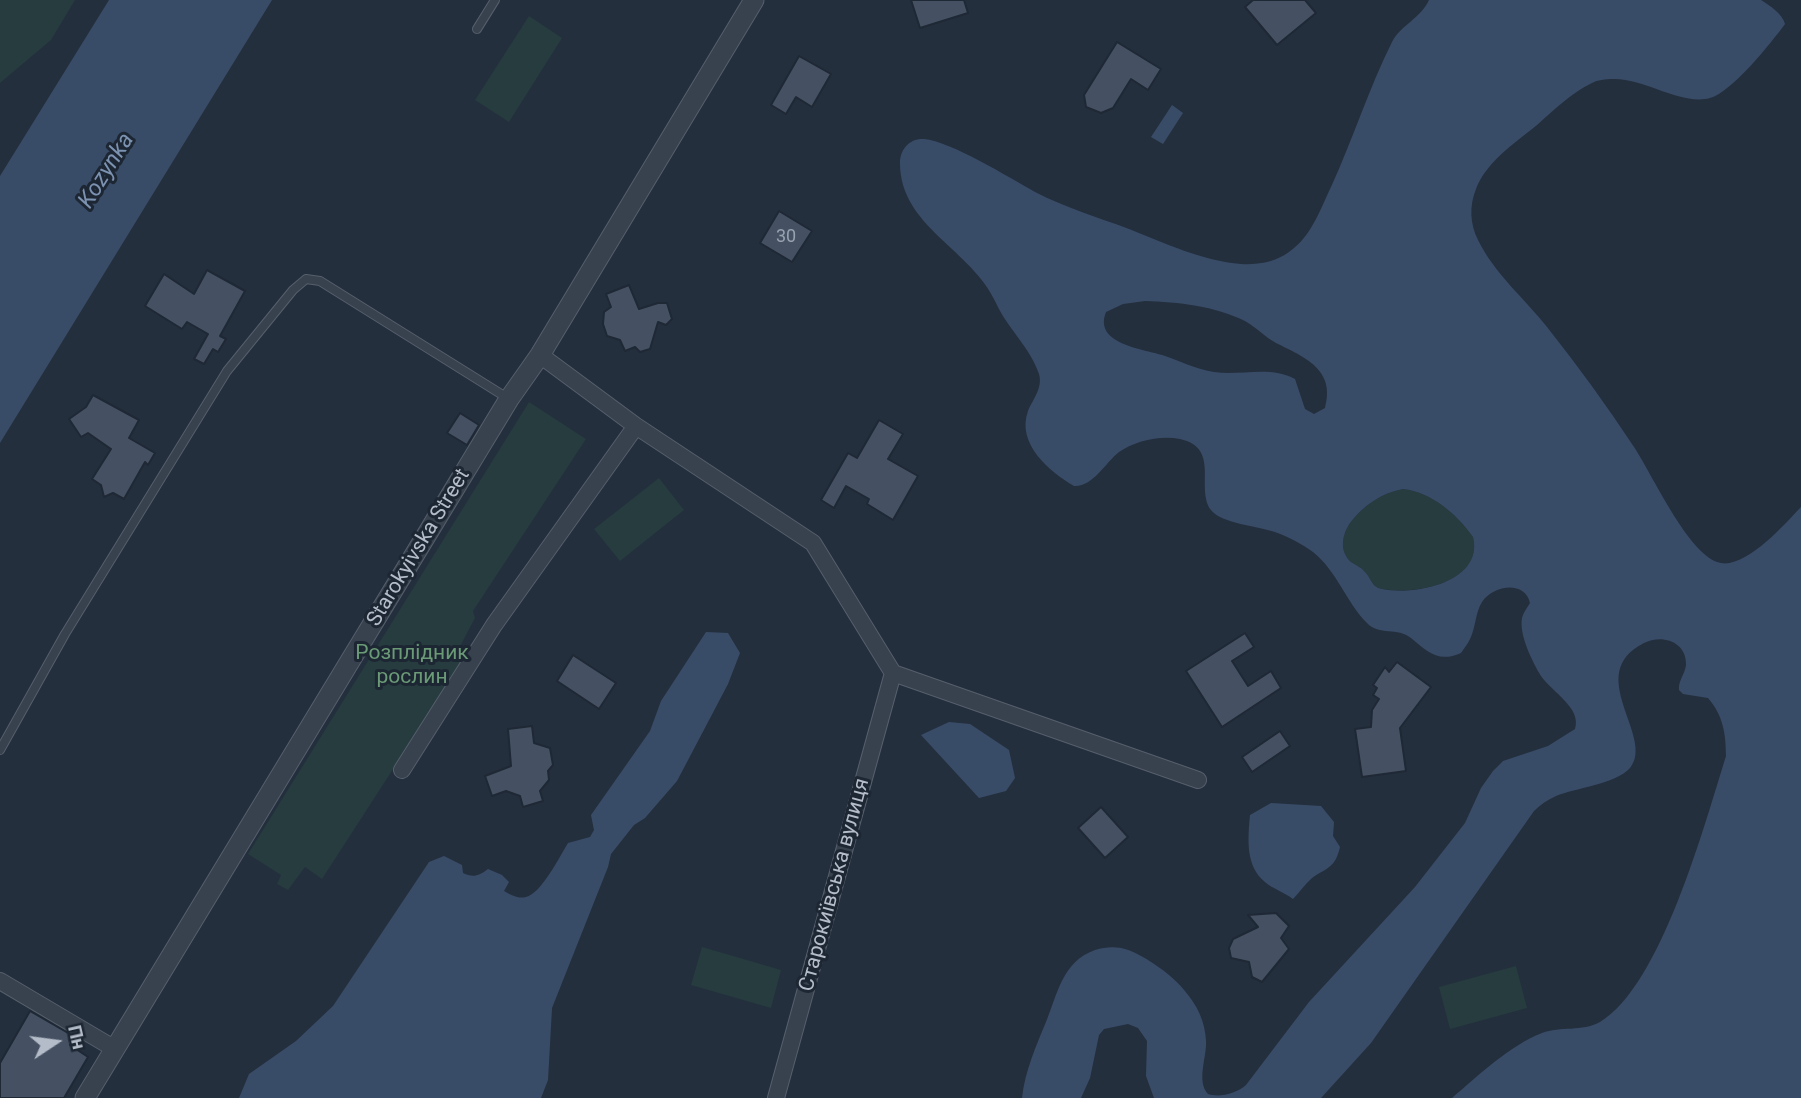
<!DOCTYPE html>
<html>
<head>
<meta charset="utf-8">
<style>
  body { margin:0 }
  #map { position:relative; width:1801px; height:1098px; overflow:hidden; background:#242f3e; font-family:Roboto,sans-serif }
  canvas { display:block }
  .north { position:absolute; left:21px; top:1007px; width:70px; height:70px; -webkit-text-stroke:5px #1d2633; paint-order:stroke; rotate:77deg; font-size:19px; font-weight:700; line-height:28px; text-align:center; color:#b4bcc9 }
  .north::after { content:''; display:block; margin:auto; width:24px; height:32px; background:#b4bcc9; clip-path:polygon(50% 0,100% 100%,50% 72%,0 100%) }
</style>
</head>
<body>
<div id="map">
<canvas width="1801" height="1098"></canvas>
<div class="north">Пн</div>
</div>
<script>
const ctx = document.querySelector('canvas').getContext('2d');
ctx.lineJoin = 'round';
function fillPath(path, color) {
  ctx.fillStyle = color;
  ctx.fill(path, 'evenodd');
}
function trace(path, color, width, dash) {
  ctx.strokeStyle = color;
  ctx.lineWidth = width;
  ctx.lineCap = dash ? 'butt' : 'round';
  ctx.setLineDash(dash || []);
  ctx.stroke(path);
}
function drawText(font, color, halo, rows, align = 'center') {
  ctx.font = font + ' Roboto,sans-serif';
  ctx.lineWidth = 6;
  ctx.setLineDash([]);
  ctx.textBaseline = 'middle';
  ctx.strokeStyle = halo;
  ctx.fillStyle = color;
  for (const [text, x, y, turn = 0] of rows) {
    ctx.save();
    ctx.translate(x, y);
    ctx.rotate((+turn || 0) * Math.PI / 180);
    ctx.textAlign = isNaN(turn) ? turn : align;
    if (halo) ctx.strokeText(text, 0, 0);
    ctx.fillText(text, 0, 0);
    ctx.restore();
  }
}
const green = new Path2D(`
  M0,0h75l-24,40 -51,43z
  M529,16l33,22 -53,84 -34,-22z
  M529,402l57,37 -113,172 2,7 -19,36 5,10 -139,215 -17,-12 -17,23 -11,-6 4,-9 -33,-21z
  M659,478l25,32 -64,51 -26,-32z
  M1403,489c28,3 54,25 70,48 11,46 -58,58 -91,52 -10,-2 -11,-11 -18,-18 -3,-4 -9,-6 -13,-9 -12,-11 -9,-27 -1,-39 13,-17 31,-30 53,-34z
  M702,947l79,23 -10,38 -80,-23z
  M1516,966l11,42 -77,21 -11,-42z`);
const water = new Path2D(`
  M109,0h163l-272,443v-267z
  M1429,0h332c9,6 21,13 24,24 -14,19 -53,68 -75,74 -29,8 -67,-21 -98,-19 -6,0 -15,1 -20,4 -21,10 -38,27 -55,42 -17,14 -38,28 -51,46 -4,5 -8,12 -10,18 -7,17 -6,35 2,51 16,33 47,59 69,87 31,39 60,79 87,120 19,29 53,104 83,115 26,10 67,-37 84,-55v591h-349c27,-23 57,-52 90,-65 19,-7 40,-1 58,-11 61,-36 105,-199 126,-266 0,-22 -3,-41 -18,-58l-25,-4 -4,-4c-1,-9 6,-16 7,-25 1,-24 -25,-31 -42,-22 -62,31 12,94 -14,125 -14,16 -55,20 -74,28 -9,4 -16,9 -22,15l-163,232 -50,55h-167l-8,-22 1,-35 -9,-13 -10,-4 -24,5 -5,6 -9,43 -9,20h-59c3,-27 14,-52 24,-76 12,-29 16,-60 49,-72 17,-5 31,-3 46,6 31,17 64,47 65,85 1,16 -10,40 2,53 12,4 29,-1 38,-9l63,-83 106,-115 50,-64 16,-35 12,-17 10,-10 45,-15 27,-17c7,-21 -23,-37 -34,-53 -9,-15 -22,-41 -19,-58 1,-5 5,-10 8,-15 -5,-23 -37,-18 -48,-1 -7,11 -6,25 -12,37 -2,5 -6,9 -9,14 -23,10 -33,-1 -50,-15 -13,-11 -32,-2 -44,-15 -21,-21 -30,-52 -54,-71 -11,-8 -26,-16 -38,-20 -17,-6 -53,-8 -64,-22 -16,-22 10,-62 -31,-71 -20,-4 -45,2 -61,13 -14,11 -26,35 -45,34 -24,-14 -58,-42 -46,-75 5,-12 15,-23 11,-37 -9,-27 -32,-46 -43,-71 -24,-54 -96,-76 -96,-140 0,-14 10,-25 24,-24 26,2 86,39 111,53 31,16 62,25 94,37 36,14 73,32 112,35 16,1 35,-2 48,-12 22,-15 31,-42 42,-65 22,-48 38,-99 61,-145 9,-17 29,-24 37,-42zM1145,301c33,1 70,5 100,20 11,6 20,16 31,22 28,14 60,26 49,65l-11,6 -9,-5 -10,-30c-25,-14 -54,-3 -81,-7 -18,-3 -34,-11 -52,-17 -19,-6 -69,-11 -56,-43l17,-8zM1403,489c28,3 54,25 70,48 11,45 -58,59 -91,52 -11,-2 -11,-12 -18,-18 -3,-4 -9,-6 -13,-9 -12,-11 -9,-27 -1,-39 13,-17 31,-30 53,-34z
  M1172,105l11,8 -20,31 -12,-7z
  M706,632l22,1 12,20 -12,31 -51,97 -32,37 -11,7 -23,29 -3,13 -56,141 -4,72 -7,18h-302l10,-24 47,-33 37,-35 96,-144 15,-6 18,9 1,8c10,5 16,3 25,-4l14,6 7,7 -5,9c7,4 14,8 22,6 15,-3 34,-41 42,-54l22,-6 4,-7 -3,-15 59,-84 11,-30z
  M949,722l21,2 39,26 6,28 -9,13 -27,7 -58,-63z
  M1271,803l50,3 13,16 -1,14 7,11c-5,21 -12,20 -28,31 -7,6 -13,15 -19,21 -9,-7 -20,-10 -28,-17 -20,-16 -17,-44 -15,-67z`);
const building = new Path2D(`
  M911,0h53l4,13 -48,15z
  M1253,0h52l11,13 -39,32 -32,-38z
  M1117,42l44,27 -13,21 -17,-11 -18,29 -12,5 -15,-6 -2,-12z
  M799,56l32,18 -19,33 -16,-10 -10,17 -15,-9z
  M779,211l33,20 -20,31 -32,-19z
  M207,270l38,21 -25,45 6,3 -8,13 -5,-3 -9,15 -10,-5 14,-25 -21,-12 -5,7 -37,-23 19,-32 30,20z
  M629,285l10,24 19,-6h9l5,16 -6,6 -8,-3 -8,27 -10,3 -5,-5 -10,4 -5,-11 -13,-4 -4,-12 1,-12 7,-5 -5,-13z
  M93,395l46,25 -10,18 26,15 -7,12 -3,-3 -21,37 -11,-6 -9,4 -3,-12 -9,-6 19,-30 -23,-16 -7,4 -12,-18 17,-12z
  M460,413l19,12 -12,20 -20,-12z
  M879,420l24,14 -15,25 30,17 -25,44 -26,-16 2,-5 -23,-13 -12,22 -13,-8 27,-47 9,5z
  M1245,633l9,14 -22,14 16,25 23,-15 10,17 -59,39 -36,-56z
  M573,655l43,28 -17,26 -42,-28z
  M1397,662l34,25 -31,41 6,43 -44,6 -7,-48 16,-2 1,-17 7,-11 -6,-4 4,-7 -4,-3 12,-18 4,5z
  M532,726l2,17 16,5 3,17 -5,6 1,9 -9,11 3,10 -20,6 -3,-11 -14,-5 -14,5 -7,-20 26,-10 -3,-37z
  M1280,731l10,15 -38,26 -10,-15z
  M1101,807l27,30 -23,21 -27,-30z
  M1276,913l13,13 -8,12 8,11 -27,33 -10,-5 -3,-15 -18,-4 -2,-10 4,-9 25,-12 -10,-12z
  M30,1011l45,26 -5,8 18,12 -24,41h-64v-35z`);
const service = new Path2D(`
  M477,29l18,-29
  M0,750l65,-116 162,-263 66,-81 13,-11 14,2 189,118`);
const minor = new Path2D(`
  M540,355l96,71 177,117 80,130 305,107
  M402,770l92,-145 142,-199
  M0,981l115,68
  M776,1098l117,-425`);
const tertiary = new Path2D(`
  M85,1098l424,-699 31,-44 214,-355`);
const numberNames = [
  ["30",786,237]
];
const streetNames = [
  ["Starokyivska Street",419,548,-59],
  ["Старокиївська вулиця",835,885,-75]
];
const parkNames = [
  ["Розплідник",412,654],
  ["рослин",412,678]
];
const waterNames = [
  ["Kozynka",107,171,-58]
];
fillPath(green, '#263c3f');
fillPath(water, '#394c67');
fillPath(building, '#455162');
trace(building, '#1f2835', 2);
trace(service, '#565f6c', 10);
trace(minor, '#565f6c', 18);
trace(tertiary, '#565f6c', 21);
trace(service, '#38414e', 8);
trace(minor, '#38414e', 16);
trace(tertiary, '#38414e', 19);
drawText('18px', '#98a1af', null, numberNames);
drawText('21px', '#b4bcc9', '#1d2633', streetNames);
drawText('21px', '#6b9a76', '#1d2633', parkNames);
drawText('italic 23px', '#7c92b1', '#1d2633', waterNames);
</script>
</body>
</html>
